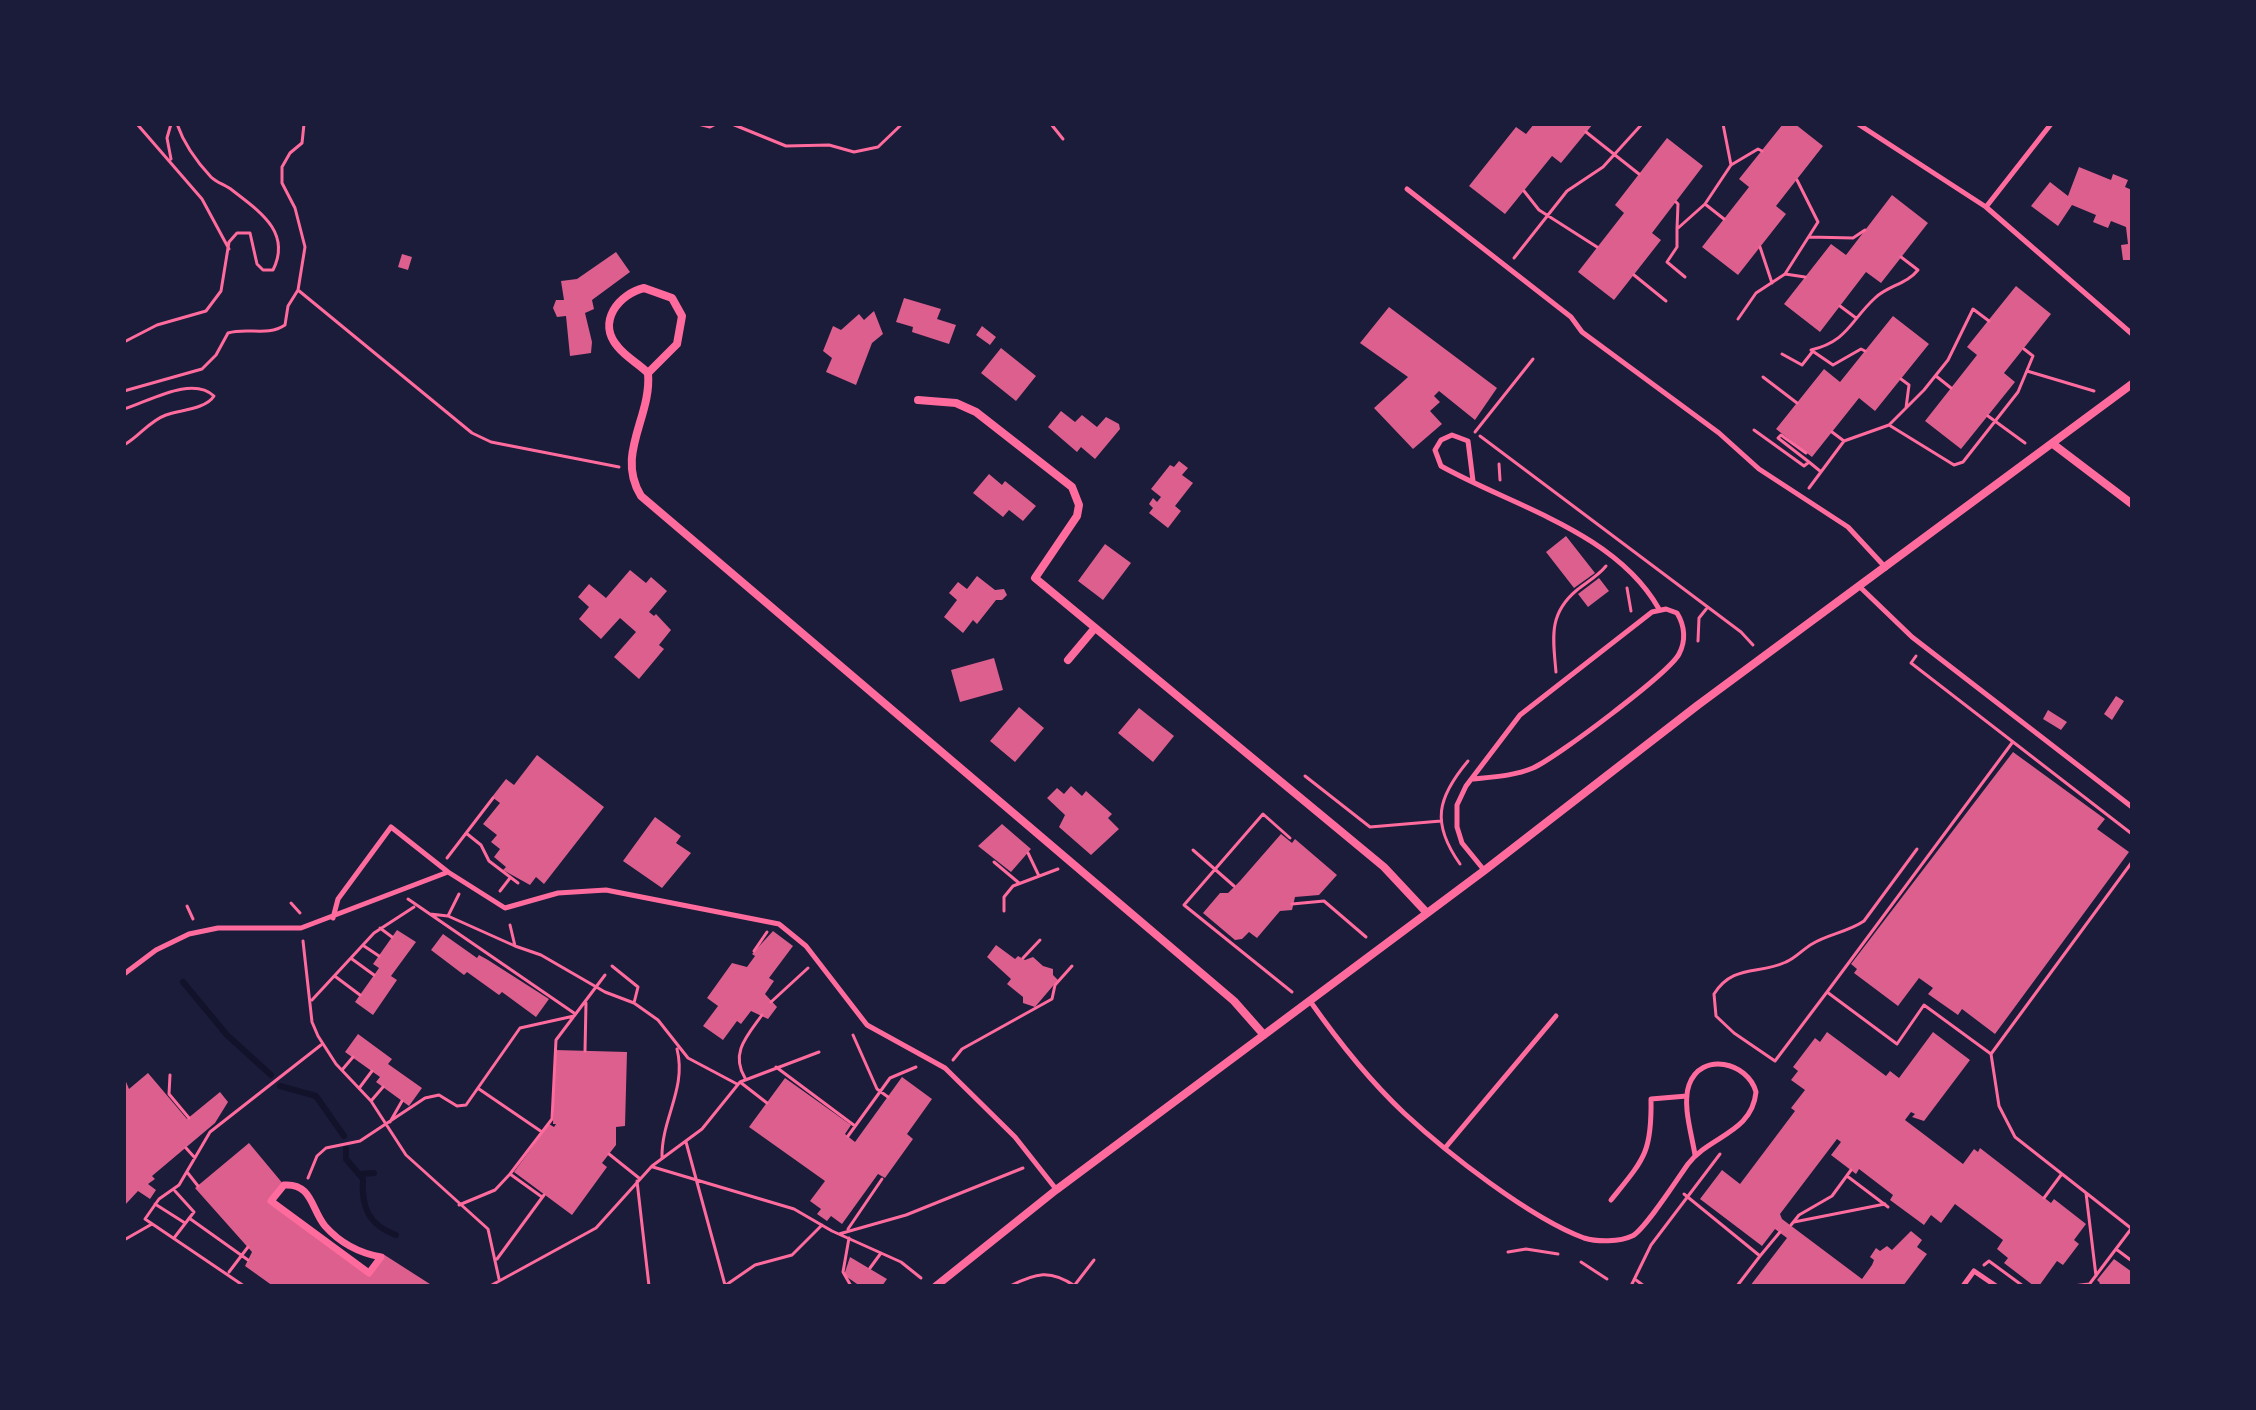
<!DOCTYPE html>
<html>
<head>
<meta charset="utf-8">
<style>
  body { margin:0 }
  #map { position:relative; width:2256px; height:1410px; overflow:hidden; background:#1b1b3a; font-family:Arial,sans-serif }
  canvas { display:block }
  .frame { position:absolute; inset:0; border:126px solid #1b1b3a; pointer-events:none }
</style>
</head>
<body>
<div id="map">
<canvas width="2256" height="1410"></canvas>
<div class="frame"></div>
</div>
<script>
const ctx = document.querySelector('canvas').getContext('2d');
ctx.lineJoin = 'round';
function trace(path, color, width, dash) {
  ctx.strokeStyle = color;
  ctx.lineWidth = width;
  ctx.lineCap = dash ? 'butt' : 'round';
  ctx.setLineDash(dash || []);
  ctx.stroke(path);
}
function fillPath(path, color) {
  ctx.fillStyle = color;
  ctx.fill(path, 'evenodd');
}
const stream = new Path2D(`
  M183,982l44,53 44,40
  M280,1086l36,10 28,40
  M346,1149v10l17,20c-2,29 6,46 33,56
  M360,1174l14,-1`);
const building = new Path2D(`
  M1534,124h59l-32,39 -9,-7 -47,58 -36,-28 47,-59 10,7z
  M1783,124h12l28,22 -47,60 10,8 -48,61 -36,-28 47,-60 -10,-8z
  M1667,138l36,28 -51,67 9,7 -47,60 -36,-28 46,-59 -9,-8z
  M2079,167l32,13 2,-6 15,6 -3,7 7,3v70h-9l-2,-15 7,-1 -2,-17 -15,-6 -3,7 -15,-6 3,-7 -24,-10 -14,21 -27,-20 19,-24 18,14z
  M1892,195l36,28 -47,60 -15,-11 -46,60 -36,-28 47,-60 15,11z
  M616,252l14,20 -38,28 2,9 -9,4 7,29 -1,11 -21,3 -4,-40 -9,1 -4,-9 3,-8h8l-3,-19 16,-2z
  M402,254l10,3 -4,13 -10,-3z
  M2016,286l35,28 -47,59 11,9 -54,67 -36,-28 52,-66 -10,-8z
  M904,298l37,11 -4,10 19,6 -7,19 -37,-12 1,-5 -17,-5z
  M1389,307l108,81 -22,32 -36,-29 -5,5 6,6 -10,9 12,13 -29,25 -39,-41 34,-31 -48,-34z
  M874,311l9,23 -11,9 -16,42 -30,-13 6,-14 -9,-7 10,-25 8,4 18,-16 5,6z
  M1893,316l36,28 -54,67 -16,-13 -47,59 -36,-28 48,-60 16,13z
  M982,326l14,11 -6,8 -14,-10z
  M1001,348l35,28 -20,25 -35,-28z
  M1061,411l14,11 7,-7 15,12 9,-10 13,7 1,5 -25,30 -14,-12 -4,5 -29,-25z
  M1179,461l9,7 -6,7 11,8 -18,23 6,5 -13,17 -19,-15 4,-5 -4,-4 4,-6 4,4 4,-5 -10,-8 19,-24 4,2z
  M989,474l13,11 3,-4 31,25 -13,15 -14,-11 -6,7 -30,-24z
  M1566,536l29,37 -21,15 -28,-36z
  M1105,544l26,19 -28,37 -25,-19z
  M630,570l16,13 5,-6 16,14 -18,21 5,4 2,-2 15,16 -12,15 5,4 -25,30 -25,-22 22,-25 -16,-14 -19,21 -22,-20 10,-12 -11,-10 11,-13 17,14z
  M977,576l18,14 9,-1 3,6 -5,5h-6l-19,24 -4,-4 -10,13 -19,-16 13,-17 -8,-7 9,-11 9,7z
  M1599,578l10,13 -21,16 -10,-13z
  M994,658l9,32 -43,12 -9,-32z
  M2116,696l8,5 -12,19 -8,-6z
  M1019,707l25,21 -29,34 -25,-21z
  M1139,708l35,28 -21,26 -35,-29z
  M2048,710l19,12 -6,8 -18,-11z
  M2013,752l92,67 -8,10 32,23 -134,182 -33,-25 -4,6 -30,-21 5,-6 -14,-10 -21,28 -44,-33 3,-4 -6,-5z
  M537,755l67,52 -60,77 -8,-7 -6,8 -27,-15 3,-3 -12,-10 6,-8 -9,-7 6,-7 -14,-11 17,-21 -8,-6 14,-18 8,6z
  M1071,786l11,10 4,-5 26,23 -4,4 11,11 -28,26 -32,-28 6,-12 -18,-17 10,-10 7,6z
  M655,817l26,19 -5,7 15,10 -29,35 -39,-27z
  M1002,824l29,25 -20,23 -33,-26z
  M1281,834l11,9 3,-4 42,36 -18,20 -24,2 -3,13 -12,1 -23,27 -8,-6 -7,7 -7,1 -32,-27 17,-20h8l12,-12z
  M397,930l19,12 -25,34 6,4 -24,35 -18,-13 24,-34 -6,-4z
  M773,931l20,15 -24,32 5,3 -9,13 12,13 -9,12 -17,-8 -10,13 -4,-3 -14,19 -20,-14 15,-20 -11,-8 25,-35 15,4 8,-11 -3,-2z
  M443,934l34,24 2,-3 9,5 61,39 -13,18 -34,-25 -3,3 -32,-23 -3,3 -33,-25z
  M996,945l19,14 3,-3 7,4 8,-3 10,9 10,3v6l5,5 -23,27 -12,-4v-6l-16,-13 4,-5 -24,-22z
  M1827,1032l59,44 4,-5 9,7 34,-46 37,28 -46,61 -12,-4 3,-3 -4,-2 -6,8 58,44 11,-15 4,3 2,-4 71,55 3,-4 32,25 -12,16 5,4 -16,21 -6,-4 -18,25h-5l-30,-23 4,-5 -11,-9 6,-9 -48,-36 -14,19 -10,-8 -7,10 -34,-25 3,-5 -34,-26 -3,5 -25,-19 10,-13 -4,-3 -57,75 2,5 80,60 10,-14 2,-5 -4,-3 6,-9 4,3 7,-5 5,4 19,-19 11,9 -5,7 10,7 -24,32h-153l37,-48 -12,-9 -13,17 -62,-47 22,-29 18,14 55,-73 -4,-3 14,-18 -14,-10 7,-9 -5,-4 22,-29 5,4z
  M358,1034l34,25 -4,5 34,24 -13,18 -33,-24 4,-5 -35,-25z
  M555,1050l72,2 -2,74 -9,1v18l-14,18 5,4 -35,48 -58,-43 35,-48 5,3 2,-3h-3z
  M148,1073l39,46 33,-27 8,10 -13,21 -63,53 3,3 -7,5 8,6 -6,9 -12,-8 -14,15v-129l5,12z
  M902,1077l30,22 -25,35 6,5 -28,39 -7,-4 -36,50 -11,-8 -4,5 -10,-7 4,-5 -11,-8 15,-20 -76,-54 36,-49 66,47 -6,9 10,8z
  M249,1143l35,42 -13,16 98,72 14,-19 50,32h-160l-28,-20 7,-14 -57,-64z
  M850,1257l37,22 -5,7h-22l-16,-11z
  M2114,1259l18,13v14h-34l2,-3 -3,-3z`);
const path = new Path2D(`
  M137,124l65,75 27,50
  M698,124l12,3 6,-3
  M732,124l54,22 43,-1 25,7 24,-5 24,-23
  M1051,124l12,15
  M1484,124h5
  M1723,124l8,41
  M1586,132l53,42
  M171,159l-4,-21 4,-14
  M1524,191l15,19 58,37
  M1676,202l2,2 -1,25
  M1705,204l19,15
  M1809,237l44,1 12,-8
  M1760,247l12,36
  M1514,258l53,-67 36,-24 39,-43
  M1785,274l33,-52 -21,-42
  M1634,275l32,26
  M1685,277l-18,-15 10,-15v-18l28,-25 26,-39 27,-16 4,2
  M298,290l174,143 19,9 128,25
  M1840,306l16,12
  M1738,319l18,-26 29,-19 20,3
  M124,342l33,-17 49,-14 15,-20 8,-49 8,-9h13l7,31 6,6h10c19,-38 -14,-59 -41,-80 -6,-5 -15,-7 -21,-13 -14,-15 -27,-33 -34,-53
  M1811,350c37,-9 39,-29 64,-52 12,-12 32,-14 43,-28l-17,-13
  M1811,350l22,15 28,-16 4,2
  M1782,354l20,11 11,-14
  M2027,371l67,20
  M1936,376l15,12
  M1763,377l34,26
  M1901,379l8,6 -3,23
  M124,391l78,-22 14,-14 12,-22c20,-6 39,4 57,-8l3,-19 10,-16 7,-43 -10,-39 -13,-25v-16l8,-14 12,-10 2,-19
  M124,409c24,-7 68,-34 90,-13 -8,13 -34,14 -48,19 -17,6 -26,21 -42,30
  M1988,416l37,27
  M1889,425l65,40 9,-3 55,-70 15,-36 -9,-7
  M1754,430l50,36 5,-4 11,9
  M1475,432l58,-73
  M1832,432l12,9
  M1480,436l261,196 12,13
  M1806,453l-25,-18 -3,3 31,24
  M1499,464l1,16
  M1809,488l35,-47 45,-16 35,-35 24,-30 25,-51 16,12
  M1627,588l4,23
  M1698,641l1,-23 8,-10
  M1916,656l-5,7 221,171
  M1556,672c-3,-34 -8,-58 21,-82 10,-8 21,-14 29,-24
  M1305,776l65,51 71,-6
  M466,833l15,12 8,16 29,22
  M1290,838l-27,-24 -79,91 108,87
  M1917,849l-53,72c-16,11 -36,13 -52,23 -9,5 -16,14 -26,18 -28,13 -53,2 -72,32l2,22 18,17 41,28 52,-69 70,52 27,-39 67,49 8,52 16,31 117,92
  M1193,850l41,36
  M1028,853l11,23
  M447,858l46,-60
  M994,862l25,21
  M1460,864c-29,-41 -23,-66 8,-103
  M500,891l10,-13
  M408,899l166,114
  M291,903l9,10
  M1292,904l32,-3 42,36
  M187,906l6,13
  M1004,911v-14l9,-11 45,-17
  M430,914l18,2 67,30
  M448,916l11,-22
  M510,925l5,21 26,9 64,37 29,11 24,17 30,38 49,26
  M380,928l12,9
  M303,941l9,81 6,14 18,28 35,37 35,54 82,74 11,50
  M364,946l15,10
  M754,951l13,-19
  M1023,958l17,-18
  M352,959l22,16
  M612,966l26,21 -4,16
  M336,977l24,18
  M1827,992l185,-249
  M312,1000l62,-67 40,-26
  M771,1002l37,-34
  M853,1035l24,54 11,8
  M585,1051l1,-48
  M1991,1054l141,-192
  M953,1060l9,-11 90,-50 3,-14 17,-19
  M776,1067l79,59
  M342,1070l11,-13
  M170,1075l-1,19 20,24
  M745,1078c-15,-25 2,-42 17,-63
  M740,1082l27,21
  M360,1087l12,-16
  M479,1089l63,43
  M371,1101l12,-14
  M390,1122l12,-21
  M848,1136l42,-58 26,-11
  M686,1142l39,143
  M186,1148l9,10
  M609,1154l30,24
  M662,1158c-1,-39 25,-69 15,-109
  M653,1167l141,42 38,22 69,31 20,16
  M187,1172l11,14
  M510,1174l42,-55 4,-79 49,-65
  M1847,1176l41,31
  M308,1178l9,-22 9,-8 34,-7 65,-43 14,-3 18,11 9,-1 54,-77 54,-12
  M637,1181l12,105
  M2086,1193l10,83
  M1684,1194l76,62 -23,30
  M2044,1198l17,-23
  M155,1204l30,19
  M459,1205l36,-15 15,-16 32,23
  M189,1218l59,42
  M1794,1222l91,-18
  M1791,1225l8,-10 33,-19 19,-26
  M848,1229l34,-50
  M839,1234l67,-19 117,-47
  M174,1238l20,-26 -19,-21
  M849,1238l-6,34 8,14
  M124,1240l28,-16
  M2116,1249l16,12
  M1508,1252l18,-3 32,5
  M1760,1256l20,-24
  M497,1259l47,-64
  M1581,1262l26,17
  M1984,1265l5,-4 34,25
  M870,1268l11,-15
  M229,1272l19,-25
  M1636,1280l8,6
  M726,1285l29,-20 37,-10 30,-30
  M244,1286l-99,-67 14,-20 20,-14 31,-53 111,-87
  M490,1286l106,-58 56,-62 50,-37 38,-47 79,-30
  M1010,1286c26,-13 40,-17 65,0
  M1074,1286l20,-26
  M1631,1286l20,-41 69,-91
  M2073,1286l16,-2
  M2088,1286l43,-57`);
const service = new Path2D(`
  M1858,124l128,83
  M2051,124l-65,83 146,127
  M1407,189l164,128 11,15 137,101 40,36 89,58 38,41
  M1473,481l-5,-40 -16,-6 -11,5 -6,10 6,16c71,40 175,66 218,143
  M1860,587l52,50 220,170
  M1473,779c20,-2 41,-3 60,-11 23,-10 136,-95 146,-114 7,-13 6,-28 -2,-41l-11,-4 -14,3 -132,103 -54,71 -9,19v22l5,16 22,27
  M333,918l5,-19 53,-72 57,45
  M124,974l32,-24 33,-16 29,-6h83l147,-56 57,36 53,-15 48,-3 173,34 27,22 61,79 78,43 70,69 41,52
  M1310,1001c28,40 58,78 94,112 43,40 126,105 180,125 13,4 36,4 48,-2 12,-5 46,-58 56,-72 21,-28 64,-31 68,-72 -8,-30 -55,-41 -67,-7 -7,20 3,50 6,70
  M1445,1148l111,-132
  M1611,1200c33,-41 41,-47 40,-101l36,-3
  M1963,1286l11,-15 22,15`);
const pedestrian = new Path2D(`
  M284,1185c28,-2 27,24 41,41 15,17 34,27 56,31l-12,16 -98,-72z`);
const minor = new Path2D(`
  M648,373l29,-29 5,-28 -10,-18 -28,-10c-25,6 -48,34 -26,59 8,10 21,17 30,26 4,44 -33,81 -7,123l593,505 30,34
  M918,400l38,3 20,9 96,75 7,18 -2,11 -42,62 349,289 43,46
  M2053,444l79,60
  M1068,660l26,-31
  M936,1286l120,-96 429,-320 213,-165 434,-321`);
trace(stream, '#12122b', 6);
fillPath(building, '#dd5f8e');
trace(path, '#ff6b9d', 3);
trace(service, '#ff6b9d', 5);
trace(pedestrian, '#ff6b9d', 7);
trace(minor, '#ff6b9d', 8);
</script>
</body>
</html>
